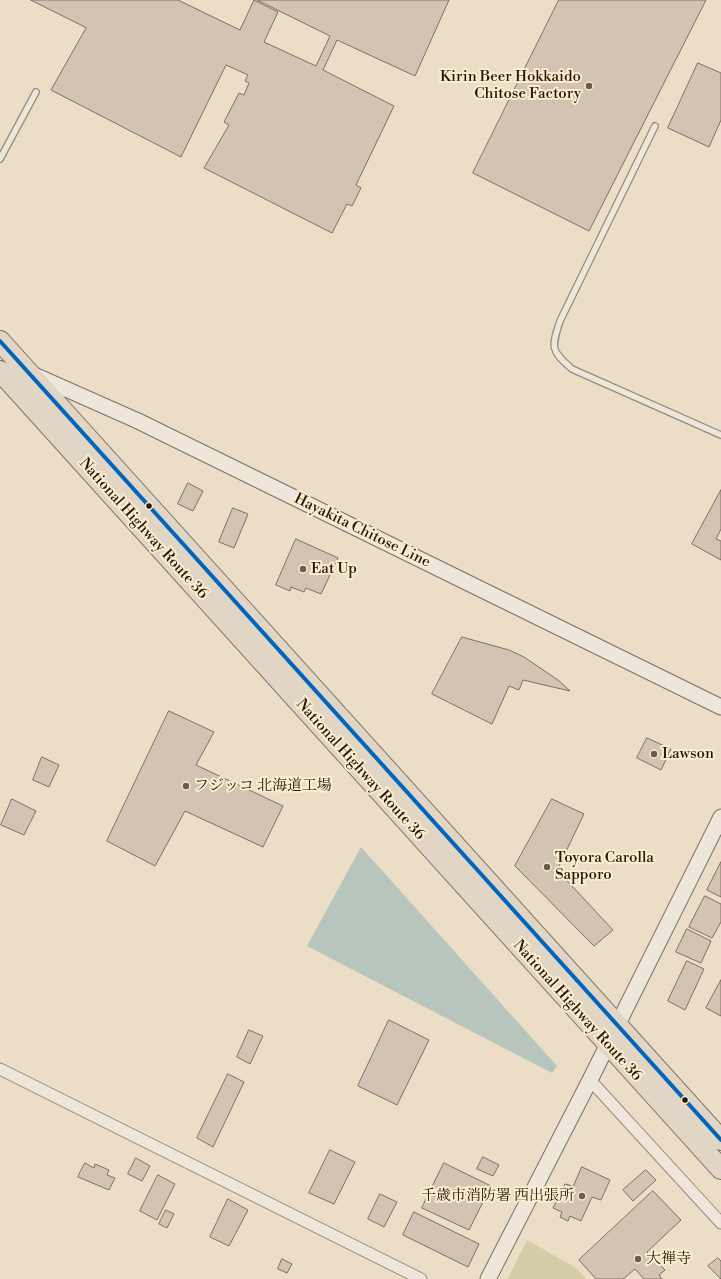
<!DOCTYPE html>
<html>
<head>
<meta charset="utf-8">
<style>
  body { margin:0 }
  canvas { display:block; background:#ebddc6 }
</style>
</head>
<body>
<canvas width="721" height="1279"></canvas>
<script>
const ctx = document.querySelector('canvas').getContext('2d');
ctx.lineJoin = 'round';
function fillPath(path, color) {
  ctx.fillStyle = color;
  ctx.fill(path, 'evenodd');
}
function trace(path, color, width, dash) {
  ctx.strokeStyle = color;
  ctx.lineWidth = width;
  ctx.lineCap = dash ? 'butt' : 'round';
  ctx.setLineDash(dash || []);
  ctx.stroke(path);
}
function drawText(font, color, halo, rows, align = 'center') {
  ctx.font = font + ' "Libre Bodoni","Noto Serif JP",serif';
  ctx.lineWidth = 4;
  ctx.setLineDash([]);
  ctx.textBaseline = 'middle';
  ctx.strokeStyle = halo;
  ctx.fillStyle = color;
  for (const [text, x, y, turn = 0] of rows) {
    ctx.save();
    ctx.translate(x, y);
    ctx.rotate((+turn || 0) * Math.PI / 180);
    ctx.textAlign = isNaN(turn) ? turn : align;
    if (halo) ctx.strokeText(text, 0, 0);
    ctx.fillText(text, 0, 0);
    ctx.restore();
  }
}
const green = new Path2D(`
  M527,1240l49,28 10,11h-78z`);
const water = new Path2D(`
  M361,847l196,219 -5,7 -245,-127z`);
const building = new Path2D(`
  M31,0h147l62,30 14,-30 24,12 -14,30 52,24 14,-30 -73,-36h192l-34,76 -78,-36 -14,30 71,36 -38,79 5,3 -9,18 -5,-2 -15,29 -128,-65 25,-43 -5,-3 15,-29 5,2 5,-12 -4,-2 3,-6 -22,-10 -45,92 -130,-67 35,-62z
  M559,0h147l-117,231 -116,-58z
  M698,63l23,10v47l-12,27 -41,-19z
  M188,483l15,8 -10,20 -15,-7z
  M721,490v39l-5,10 5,2v19l-29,-16z
  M233,508l15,6 -14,34 -15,-6z
  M296,539l42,19 -17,36 -15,-6 -2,4 -13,-5 -1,4 -14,-6z
  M462,637l47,13 15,7 34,23 12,11 -47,-11 -4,10 -10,-4 -17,38 -60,-30z
  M169,711l45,21 -18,33 87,41 -20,41 -78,-36 -30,55 -48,-25z
  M647,738l24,11 -10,21 -24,-12z
  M42,757l17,8 -10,22 -16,-7z
  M12,799l24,12 -12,24 -23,-10z
  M552,799l32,15 -27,56 56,60 -19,16 -79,-80z
  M721,862v35l-14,-7z
  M705,896l16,8v18l-9,16 -23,-11z
  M687,929l24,12 -10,22 -25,-11z
  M687,961l17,8 -19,41 -17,-9z
  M721,980v36l-15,-8z
  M389,1020l40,20 -32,65 -39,-19z
  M249,1030l14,6 -13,28 -13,-7z
  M228,1074l16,8 -31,65 -16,-9z
  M330,1150l25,12 -21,42 -25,-11z
  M483,1157l16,8 -6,11 -16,-7z
  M136,1158l14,8 -8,15 -14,-7z
  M85,1163l9,5 1,-4 14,6 -2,5 8,3 -6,12 -31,-13z
  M444,1163l47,23 -22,44 -47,-22z
  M582,1167l28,13 -9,20 -9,-3 -11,24 -11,-5 -2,5 -8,-4 2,-5 -9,-4 12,-24 8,2z
  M646,1170l10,10 -23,21 -10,-11z
  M158,1175l17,9 -18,36 -17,-9z
  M653,1191l28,29 -34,32 18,18 -6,5 3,4h-18l-9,-10 -12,10h-27l-17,-19z
  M380,1194l17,8 -13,25 -16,-8z
  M228,1199l20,11 -19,36 -19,-9z
  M166,1210l8,4 -7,14 -8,-4z
  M414,1212l65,32 -11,23 -65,-32z
  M718,1258l3,3v18l-13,-13z
  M282,1259l10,5 -5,9 -9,-4z`);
const lane = new Path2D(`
  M655,126l-95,195c-9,27 -9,30 12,48l149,66
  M0,159l36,-67`);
const street = new Path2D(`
  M0,1069l421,210
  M590,1080l131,143`);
const secondary = new Path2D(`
  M32,374l106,47 583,286
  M488,1279l102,-199 131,-263`);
const highway = new Path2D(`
  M0,341l721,799
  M0,371l721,798`);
const bus1 = new Path2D(`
  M0,341l721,799`);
const markers = [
  [589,86,4,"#6e5c4b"],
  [149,506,3.5,"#2a1709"],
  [303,569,4,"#6e5c4b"],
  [654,754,4,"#6e5c4b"],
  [186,786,4,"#6e5c4b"],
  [547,867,4,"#6e5c4b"],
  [685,1100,3.5,"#2a1709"],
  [582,1196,4,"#6e5c4b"],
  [638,1259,4,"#6e5c4b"]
];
const poiNames = [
  ["Kirin Beer Hokkaido",581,77,"right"],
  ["Chitose Factory",581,94,"right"],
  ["Eat Up",311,569],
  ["Lawson",662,754],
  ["フジッコ 北海道工場",194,786],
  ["Toyora Carolla",555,858],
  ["Sapporo",555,875],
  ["千歳市消防署 西出張所",574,1196,"right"],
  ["大禅寺",646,1259]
];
const streetNames = [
  ["National Highway Route 36",143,529,48],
  ["Hayakita Chitose Line",362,531,26],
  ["National Highway Route 36",360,770,48],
  ["National Highway Route 36",577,1011,48]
];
fillPath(green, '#d4cea6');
fillPath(water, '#b8c5bd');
fillPath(building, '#d4c2b2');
trace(building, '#7b7164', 1);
trace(lane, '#968c7d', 8);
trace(street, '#968c7d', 13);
trace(secondary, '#7b7164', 17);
trace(highway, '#7b7164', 22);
trace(lane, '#eee6da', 5.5);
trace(street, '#eee6da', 11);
trace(secondary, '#eee6da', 15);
trace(highway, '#e1d6c5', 20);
trace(bus1, '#0065bd', 4);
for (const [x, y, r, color] of markers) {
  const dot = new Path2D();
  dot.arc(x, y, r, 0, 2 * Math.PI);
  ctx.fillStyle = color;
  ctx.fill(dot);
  trace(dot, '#fcecd0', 1.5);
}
drawText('15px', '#2a1709', '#fcecd0', poiNames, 'left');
drawText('15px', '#2a1709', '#fcecd0', streetNames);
</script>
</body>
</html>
